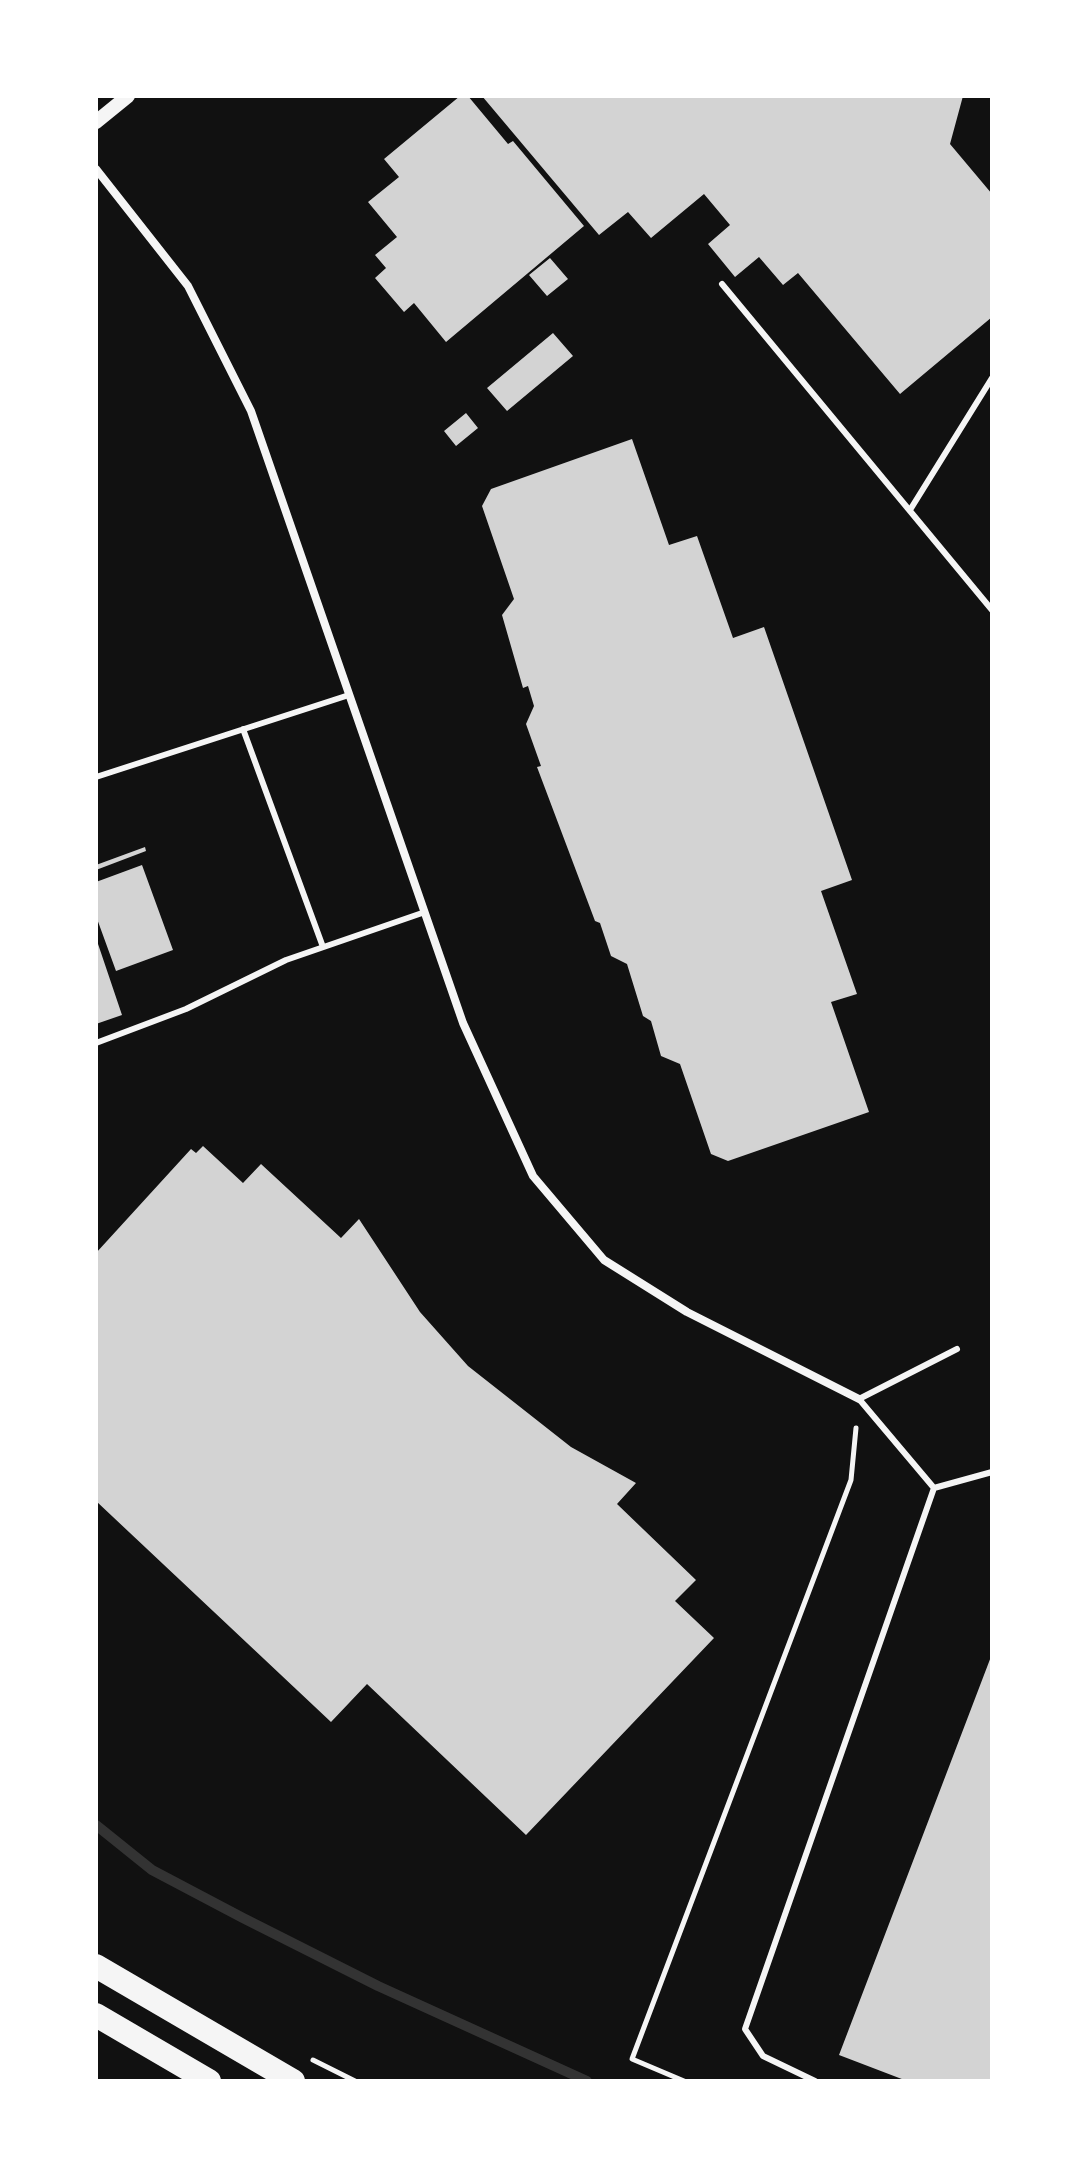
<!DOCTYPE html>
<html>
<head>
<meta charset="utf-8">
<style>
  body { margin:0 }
  #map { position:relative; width:1088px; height:2177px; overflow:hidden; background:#111; font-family:Barlow,sans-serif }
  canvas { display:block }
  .frame { position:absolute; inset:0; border:98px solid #fff; pointer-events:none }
</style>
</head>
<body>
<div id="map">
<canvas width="1088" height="2177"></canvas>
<div class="frame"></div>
</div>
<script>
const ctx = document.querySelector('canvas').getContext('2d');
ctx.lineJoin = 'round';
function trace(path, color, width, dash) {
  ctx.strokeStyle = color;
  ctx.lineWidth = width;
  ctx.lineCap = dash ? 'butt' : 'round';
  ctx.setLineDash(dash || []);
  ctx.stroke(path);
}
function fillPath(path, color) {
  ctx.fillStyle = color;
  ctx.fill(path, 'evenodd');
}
const stream = new Path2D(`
  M96,1825l56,45 91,48 135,68 209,95`);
const building = new Path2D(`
  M460,96h8l40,48 5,-3 71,85 -138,116 -32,-39 -10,9 -29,-34 11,-10 -11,-13 22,-18 -29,-35 31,-25 -15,-18z
  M482,96h481l-13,48 42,50v123l-92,77 -102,-121 -15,12 -24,-28 -24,20 -27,-33 22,-19 -26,-31 -53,44 -23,-26 -29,23z
  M550,258l18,21 -21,17 -18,-21z
  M553,333l20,23 -66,55 -20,-23z
  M466,413l12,15 -22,18 -12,-15z
  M632,439l37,106 28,-9 36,102 31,-11 88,253 -31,11 36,103 -26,8 38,110 -141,49 -17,-7 -31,-90 -19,-8 -10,-35 -8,-5 -16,-52 -16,-8 -11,-33 -5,-2 -58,-154 4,-1 -15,-42 8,-18 -6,-20 -5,2 -21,-73 12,-16 -32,-93 9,-17z
  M145,847l1,4 -50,19v-5z
  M142,865l31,85 -57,21 -20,-55v-34z
  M96,938l26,77 -26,9z
  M203,1146l40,37 18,-19 80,74 18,-19 61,93 48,54 103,81 65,36 -19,21 79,76 -21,21 39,37 -188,197 -159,-151 -36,38 -235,-221v-248l95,-104 5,4z
  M992,1654v427h-85l-68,-26z`);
const path = new Path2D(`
  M313,2060l42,21
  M684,2081l-52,-22 219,-579 5,-52`);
const service = new Path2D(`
  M722,284l270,326
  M910,510l82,-132
  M243,729l80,218
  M96,777l253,-82
  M96,1043l90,-34 100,-49 139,-48
  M934,1488l-75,-89 98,-50
  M934,1488l58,-16
  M815,2081l-52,-25 -18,-27 189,-541`);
const minor = new Path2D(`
  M96,169l92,117 63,125 212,612 70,153 71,84 83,52 172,87`);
const tertiary = new Path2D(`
  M96,122l32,-26`);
const motorway = new Path2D(`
  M96,1966l197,115
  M96,2015l113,66`);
trace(stream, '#333', 10);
fillPath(building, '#d3d3d3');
trace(path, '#f5f5f5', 5);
trace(service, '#f5f5f5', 6);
trace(minor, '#f5f5f5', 8);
trace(tertiary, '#f5f5f5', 14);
trace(motorway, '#f5f5f5', 24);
</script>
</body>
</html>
